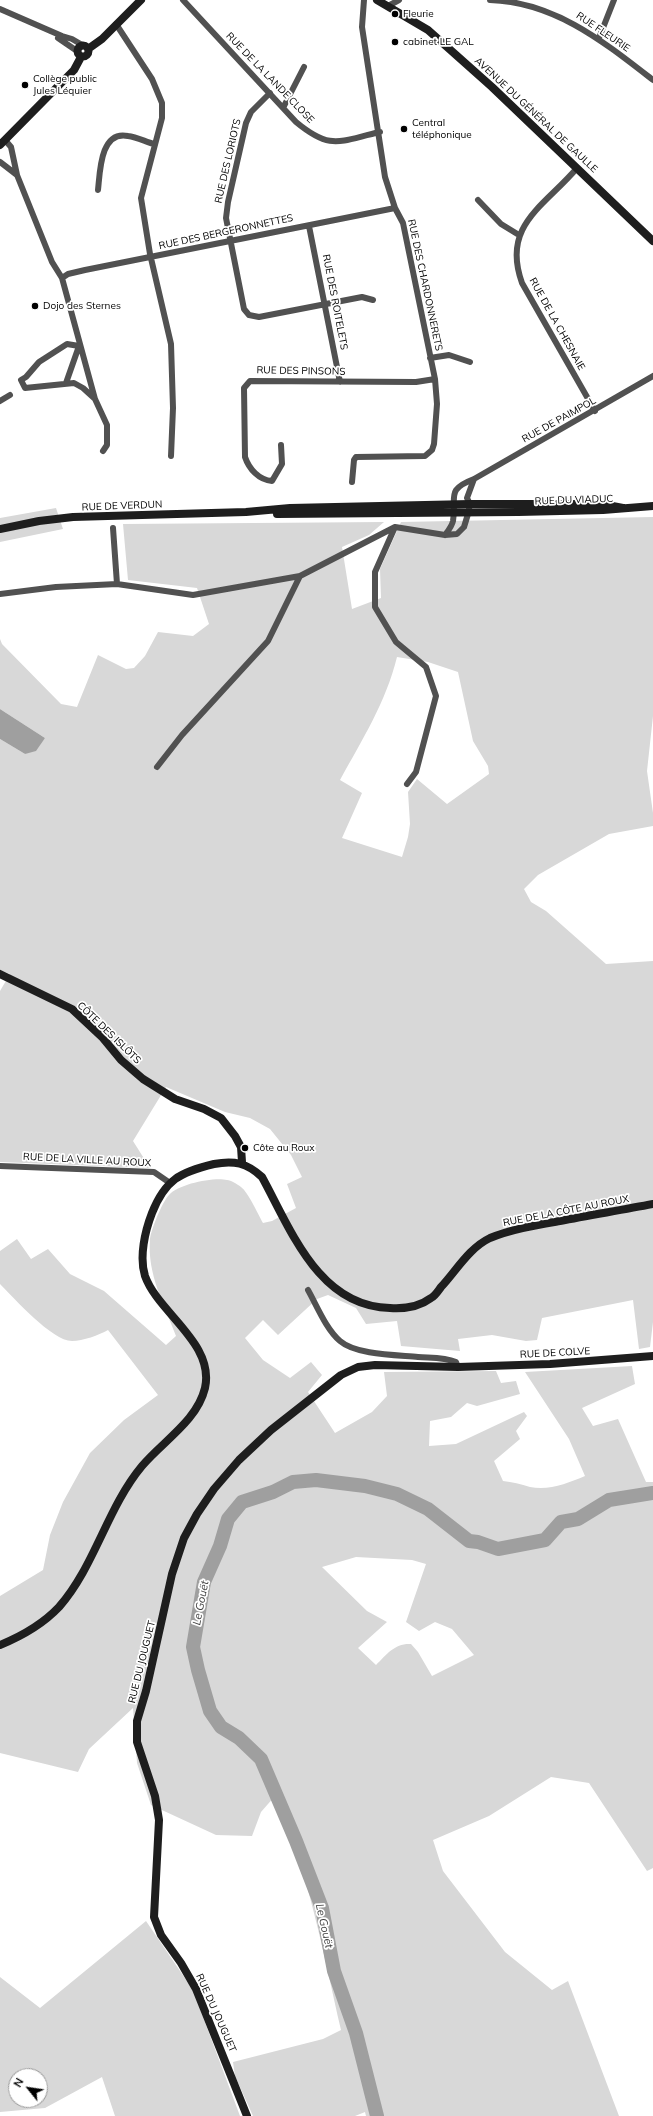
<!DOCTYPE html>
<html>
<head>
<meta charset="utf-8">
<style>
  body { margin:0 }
  #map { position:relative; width:653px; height:2116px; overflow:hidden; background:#fff; font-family:Mulish,sans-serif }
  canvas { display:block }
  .north { position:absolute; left:8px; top:2068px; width:40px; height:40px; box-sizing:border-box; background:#fff; border:1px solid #999; border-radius:50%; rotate:300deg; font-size:11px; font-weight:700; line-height:16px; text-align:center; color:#000 }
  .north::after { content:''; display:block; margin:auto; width:14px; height:18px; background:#000; clip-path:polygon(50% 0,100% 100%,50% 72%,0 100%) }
</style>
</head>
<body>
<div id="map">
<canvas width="653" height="2116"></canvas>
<div class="north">N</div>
</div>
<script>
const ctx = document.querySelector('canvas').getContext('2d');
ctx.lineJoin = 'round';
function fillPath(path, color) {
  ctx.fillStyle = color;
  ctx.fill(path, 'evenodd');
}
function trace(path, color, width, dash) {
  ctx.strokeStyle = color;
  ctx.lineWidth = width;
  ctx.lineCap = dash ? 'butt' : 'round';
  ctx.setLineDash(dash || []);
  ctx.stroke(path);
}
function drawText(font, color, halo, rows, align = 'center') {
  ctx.font = font + ' Mulish,sans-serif';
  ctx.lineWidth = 3.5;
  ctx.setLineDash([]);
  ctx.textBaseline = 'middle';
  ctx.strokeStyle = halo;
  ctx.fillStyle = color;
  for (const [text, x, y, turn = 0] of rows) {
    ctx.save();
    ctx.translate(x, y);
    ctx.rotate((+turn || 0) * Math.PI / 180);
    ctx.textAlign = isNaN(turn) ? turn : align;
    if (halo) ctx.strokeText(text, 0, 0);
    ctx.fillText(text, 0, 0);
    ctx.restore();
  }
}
const green = new Path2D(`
  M56,508l7,21 -63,13v-24z
  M653,517v199l-6,55 6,42v13l-44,8 -71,41 -14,14 7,13 15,9 60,53 47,-3v361l-3,25 -11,2 -6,-49 -91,18 -5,22 -11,1 -34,-6 -34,4 2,12 -59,-5 -4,-25 -31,3 -10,-16 -28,-13 -11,4 -39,36 -15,-15 -18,18 18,22 27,18 21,-16 11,13 -14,17 27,41 37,-21 15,-16 -3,-24 112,-1 5,12 15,-2 4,13 -43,12 -10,-3 -16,14 -21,4 -1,25 27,-2 68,-32 3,4 -11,15 4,8 -26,22 9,20c9,1 18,3 27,6 19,4 38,-4 55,-11l-16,-37 -44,-67 107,-6 3,18 -53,24 11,18 25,-7 28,63h7v386l-6,3 -58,-88 -38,-6 -62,39 -56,24 10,31 62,81 47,38 16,-9 51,135h-253l-1,-4 -10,4h-102l-18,-40 -2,-14 90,-23 18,-9c-18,-79 -33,-160 -66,-234l-14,16 -9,24 -36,-1 -65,-30 -14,-42 -4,-55 -44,41 -11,23 -78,-19v-157l43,-26 7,-35 13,-33 27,-49 34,-33 34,-25 -50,-65c-9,5 -25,11 -36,11 -20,0 -58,-43 -72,-57v-33l17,-12 14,20 17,-10 22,25 34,17 62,54 10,-9c-12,-32 -29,-62 -26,-97 1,-9 12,-37 19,-44 10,-11 44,-18 58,-15 4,0 10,4 14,7 7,5 17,27 22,36l9,-2 24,-13 -9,-24 15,-7 -11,-22 -21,-26 -20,-11 -25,-6 -59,-25 -33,54 17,27 -150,-6v-171l10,-17 -10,-4v-231l25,15 20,-16 -45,-29v-70l2,5 59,60 16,3 21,-52 28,14 8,-1 11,-12 13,-24 35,4 16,-12 -12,-36 -69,-8 -5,-56 261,-2 -15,13 -27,12 10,62 29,-11 -1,-29 21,-47zM397,657l31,5 30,10 15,69 15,25 1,8 -42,30 -30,-25 -9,13 2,32 -2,13 -6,20 -60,-19 20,-45 -22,-13c22,-40 46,-78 57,-123zM356,1557l56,3 14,4 -20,58 13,9 16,-9 17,7 22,26 -42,21 -14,-24 -7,-8c-16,-1 -24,10 -35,21l-18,-17 29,-26 -20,-11 -45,-44z
  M146,1921l47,69 47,126h-125l-13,-39 -57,31 -45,4v-135l40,31zM16,2076h24v24h-24z`);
const water = new Path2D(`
  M0,709l45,29 -9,13 -11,3 -25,-15z`);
const river = new Path2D(`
  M377,2116l-21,-83 -22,-62 -12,-63 -26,-67 -35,-82 -22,-21 -18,-11 -11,-16 -12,-41 -5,-23 11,-65 16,-36 8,-27 14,-17 31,-10 20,-10 23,-2 49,6 32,8 31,15 41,32 9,1 20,7 47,-9 16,-18 17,-3 31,-19 44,-7`);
const street = new Path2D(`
  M183,0l113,122c35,29 43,19 84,10
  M490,0c65,2 114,42 163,80
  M388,6l11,-6
  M0,9l62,27 10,3 12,7
  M116,24l36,55 10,24v15l-21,80 9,56 21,90 2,64 -2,48
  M58,38l19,13
  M599,38l15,-38
  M270,93l-19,19 -5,11 -18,79 -2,16 18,91 5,6 10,2 103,-20 11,3
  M283,108l21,-41
  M0,162l17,13 -6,-28 -6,-7
  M577,168c-32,38 -76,57 -55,115l73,128
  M17,175l35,87 10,16 33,121 12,26v20l-4,6
  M98,190c2,-17 2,-60 30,-54 9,1 18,6 26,8
  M478,200l23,24 18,11
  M309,226l31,156
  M62,278l6,-4 17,-4 310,-62
  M430,358l19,-3 21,7
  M66,383l13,-37 -12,-2 -28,18 -13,15 -5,3 4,8 49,-5 9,5 11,10
  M0,401l10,-6
  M281,445l1,19 -10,17c-13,-1 -23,-12 -27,-24l-1,-69 6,-7 166,1 19,-3
  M352,482l2,-22 2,-3 69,-1 7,-6 2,-6 3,-40 -2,-25 -32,-156 -8,-15 -10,-31 -23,-150 2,-27
  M395,527l-20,45v35l21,35 30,25 10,29 -20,76 -9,12
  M113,528l4,56
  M445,535c3,-4 7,-9 8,-14 4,-24 -8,-31 21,-42l179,-103
  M0,594l56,-7 61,-3 76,11 107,-19 95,-49 50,8 12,-1 7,-7 4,-13 2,-10 -3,-6 7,-19
  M157,767l25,-32 86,-94 32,-65
  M0,1166l154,6 16,11
  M308,1290c9,16 18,39 32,51 16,14 57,14 78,16 13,1 26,0 38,5l2,5`);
const secondary = new Path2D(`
  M377,0l51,30 64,57 161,154
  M77.5 51a5.5 5.5 0 1 1 11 0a5.5 5.5 0 1 1-11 0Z
  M88,49l14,-10 39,-39
  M0,145l74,-75 7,-13
  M277,514l241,-2 85,-2 50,-4
  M0,529l39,-8 34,-4 173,-5 44,-4 180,-4h132l21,4
  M0,974l72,35 30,28 19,23 22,19 32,20 29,10 17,9 14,18 6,11 1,15
  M0,1645c22,-9 42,-20 59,-38 36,-41 48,-99 83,-141 21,-25 55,-45 63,-78 10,-45 -47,-75 -60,-112 -6,-19 0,-45 7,-63 13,-33 28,-41 62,-49 20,-4 33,-1 48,13 29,53 57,130 128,131 15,1 29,-1 41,-10 4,-2 7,-7 10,-11 15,-16 28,-39 49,-49 22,-9 47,-13 70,-17 31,-6 62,-11 93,-17
  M247,2116l-51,-127 -15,-26 -20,-28 -7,-18 5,-97 -4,-24 -18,-54v-21l9,-30 26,-117 12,-36 13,-24 17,-25 25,-29 32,-30 70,-55 17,-8 17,-2 83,2 92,-3 103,-8`);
const markers = [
  [395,14,4,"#000"],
  [395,42,4,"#000"],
  [25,85,4,"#000"],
  [404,129,4,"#000"],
  [35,306,4,"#000"],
  [245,1148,4,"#000"]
];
const poiNames = [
  ["Fleurie",403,14],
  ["cabinet LE GAL",403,42],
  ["Collège public",33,79],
  ["Jules Léquier",33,91],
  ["Central",412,123],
  ["téléphonique",412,135],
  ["Dojo des Sternes",43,306],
  ["Côte au Roux",253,1148]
];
const streetNames = [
  ["RUE FLEURIE",603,32,34],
  ["RUE DE LA LANDE CLOSE",270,78,46],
  ["AVENUE DU GÉNÉRAL DE GAULLE",536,115,43],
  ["RUE DES LORIOTS",228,161,-77],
  ["RUE DES BERGERONNETTES",226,232,-12],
  ["RUE DES CHARDONNERETS",425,285,78],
  ["RUE DES ROITELETS",335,302,79],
  ["RUE DE LA CHESNAIE",557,324,61],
  ["RUE DES PINSONS",301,371,1],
  ["RUE DE PAIMPOL",559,420,-29],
  ["RUE DU VIADUC",574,500,-2],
  ["RUE DE VERDUN",122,506,-2],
  ["CÔTE DES ISLÔTS",109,1033,44],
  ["RUE DE LA VILLE AU ROUX",87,1160,3],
  ["RUE DE LA CÔTE AU ROUX",566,1211,-11],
  ["RUE DE COLVE",555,1353,-3],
  ["RUE DU JOUGUET",142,1662,-76],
  ["RUE DU JOUGUET",216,2013,66]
];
const waterNames = [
  ["Le Gouët",201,1603,-79],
  ["Le Gouët",324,1926,77]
];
fillPath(green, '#d8d8d8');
fillPath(water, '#9f9f9f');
trace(river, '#9f9f9f', 14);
trace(street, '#515151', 6);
trace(secondary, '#1e1e1e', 8);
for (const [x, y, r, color] of markers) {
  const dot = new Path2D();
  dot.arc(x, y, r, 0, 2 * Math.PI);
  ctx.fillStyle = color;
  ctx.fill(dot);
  trace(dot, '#fff', 1.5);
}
drawText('10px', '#000', '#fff', poiNames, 'left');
drawText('10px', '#000', '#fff', streetNames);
drawText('italic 11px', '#404040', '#fff', waterNames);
</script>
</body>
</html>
